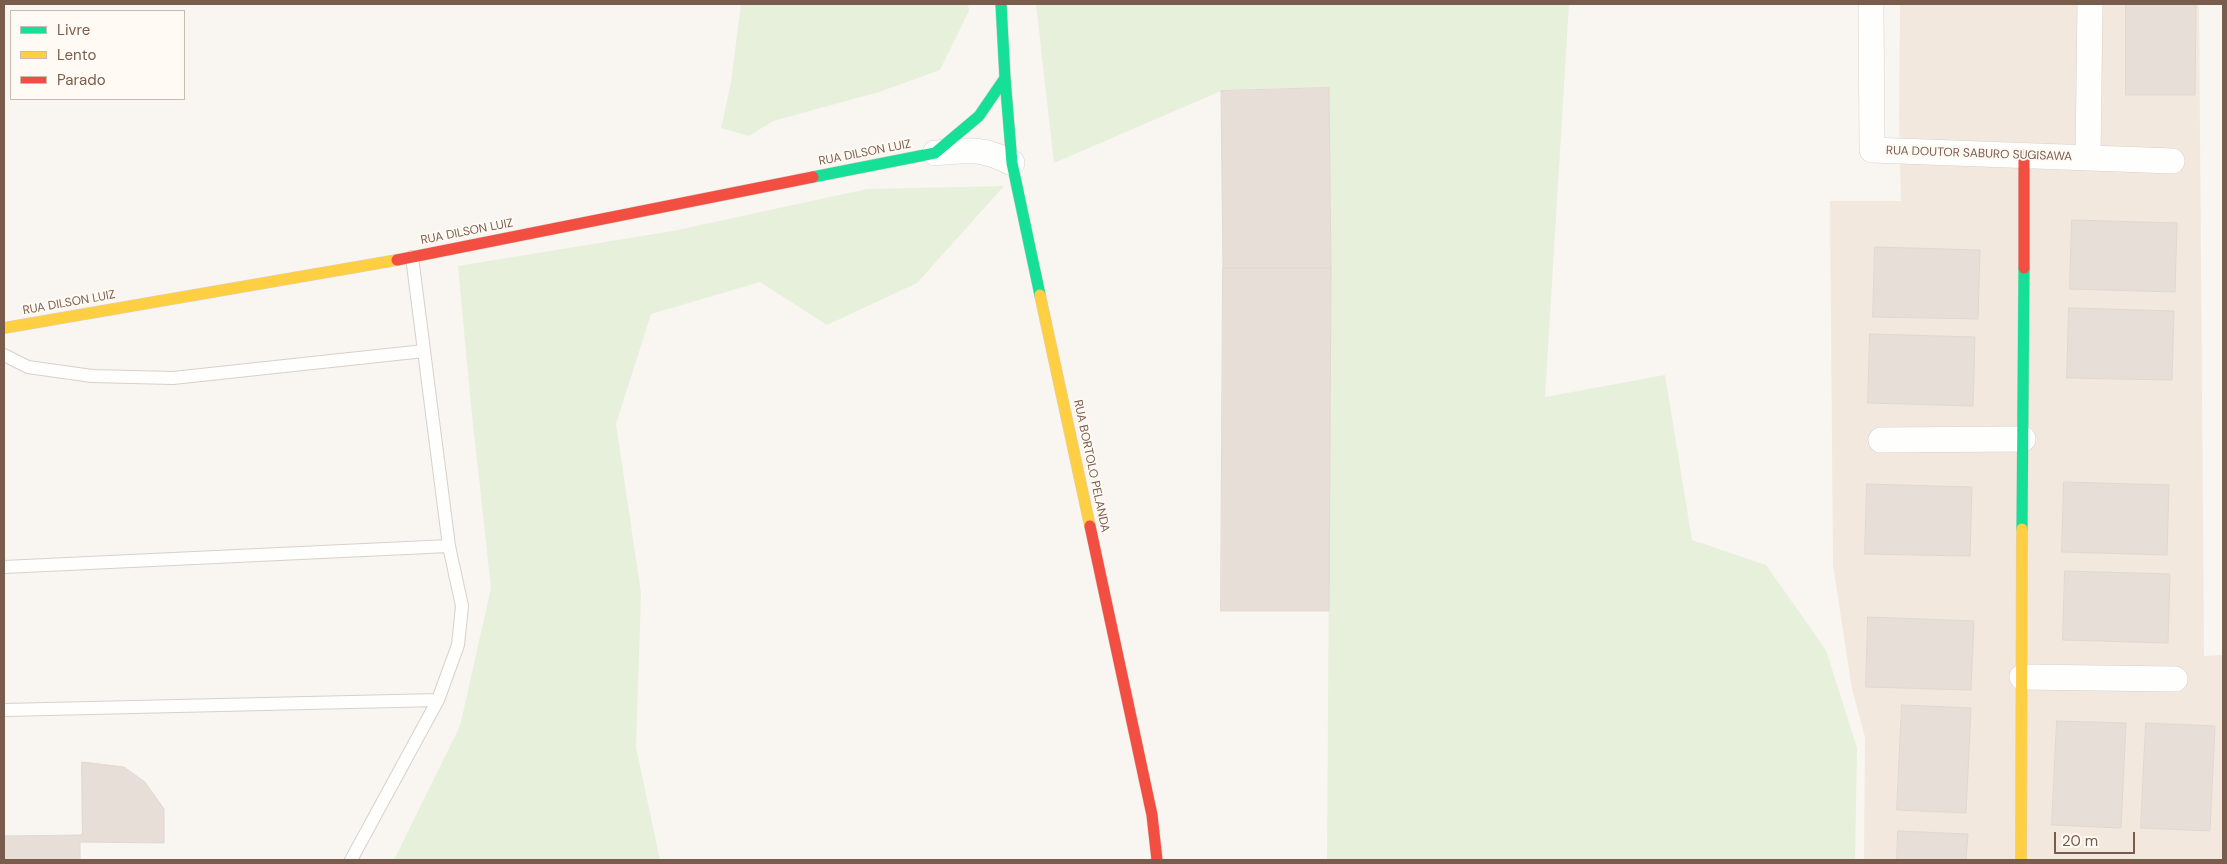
<!DOCTYPE html>
<html>
<head>
<meta charset="utf-8">
<style>
  body { margin:0 }
  #map { position:relative; width:2227px; height:864px; overflow:hidden; background:#f9f5f0; font-family:"DM Sans",sans-serif }
  canvas { display:block }
  .frame { position:absolute; inset:0; border:5px solid #7a5c4d; pointer-events:none }
  .legend { position:absolute; left:10px; top:10px; width:175px; height:90px; box-sizing:border-box; background:#fffaf3; border:1px solid #cabbb1; margin:0; padding:6px 9px; list-style:none; font-size:15px; color:#7a5c4d }
  .legend li { display:flex; align-items:center; gap:10px; height:25px }
  .legend b { width:25px; border:1px solid #cabbb1 }
  .scale { position:absolute; left:2054px; top:832px; width:81px; height:22px; box-sizing:border-box; border:2px solid #7a5c4d; border-top:0; padding-left:6px; font-size:15px; line-height:18px; white-space:nowrap; color:#7a5c4d; -webkit-text-stroke:4px #fffaf3; paint-order:stroke }
</style>
</head>
<body>
<div id="map">
<canvas width="2227" height="864"></canvas>
<div class="frame"></div>
<ul class="legend">
<li><b style="height:6px;background:#16e098"></b>Livre</li>
<li><b style="height:6px;background:#ffcf43"></b>Lento</li>
<li><b style="height:6px;background:#f24e42"></b>Parado</li>
</ul>
<div class="scale">20 m</div>
</div>
<script>
const ctx = document.querySelector('canvas').getContext('2d');
ctx.lineJoin = 'round';
function fillPath(path, color) {
  ctx.fillStyle = color;
  ctx.fill(path, 'evenodd');
}
function trace(path, color, width, dash) {
  ctx.strokeStyle = color;
  ctx.lineWidth = width;
  ctx.lineCap = dash ? 'butt' : 'round';
  ctx.setLineDash(dash || []);
  ctx.stroke(path);
}
function drawText(font, color, halo, rows, align = 'center') {
  ctx.font = font + ' "DM Sans",sans-serif';
  ctx.lineWidth = 4;
  ctx.setLineDash([]);
  ctx.textBaseline = 'middle';
  ctx.strokeStyle = halo;
  ctx.fillStyle = color;
  for (const [text, x, y, turn = 0] of rows) {
    ctx.save();
    ctx.translate(x, y);
    ctx.rotate((+turn || 0) * Math.PI / 180);
    ctx.textAlign = isNaN(turn) ? turn : align;
    if (halo) ctx.strokeText(text, 0, 0);
    ctx.fillText(text, 0, 0);
    ctx.restore();
  }
}
const residential = new Path2D(`
  M1900,4h299l5,652 19,-1v205h-359l1,-123 -13,-48 -19,-124 -3,-364h71l-2,-84z`);
const green = new Path2D(`
  M741,4h227l1,7 -29,59 -61,22 -106,29 -24,15 -28,-8 10,-46z
  M1036,4h533l-24,393 120,-22 27,165 74,25 60,85 31,98 -2,112h-528l4,-592 -2,-180 -108,3 -167,72z
  M1004,186l-87,97 -90,42 -67,-43 -109,32 -35,110 25,169 -5,154 24,113h-266l66,-134 31,-138 -20,-183 -13,-139 215,-35 194,-42z`);
const building = new Path2D(`
  M2126,4h70l-1,91h-69z
  M1329,88l2,180h-108l-2,-177z
  M2072,220l105,3 -2,69 -105,-3z
  M1875,247l105,3 -2,69 -105,-2z
  M1223,268h108l-2,343h-108z
  M2069,308l105,3 -2,69 -105,-2z
  M1870,334l105,3 -2,69 -105,-3z
  M2064,482l105,3 -2,70 -105,-3z
  M1867,484l105,3 -2,69 -105,-2z
  M2065,571l105,3 -2,69 -105,-3z
  M1868,617l106,4 -3,69 -105,-3z
  M1902,705l69,3 -5,105 -69,-3z
  M2057,721l69,2 -5,105 -69,-3z
  M2146,723l69,3 -5,105 -69,-3z
  M82,762l42,5 21,15 19,27v34l-84,-1v18h-76v-24l78,-1z
  M1898,831l70,3 -2,26h-69z`);
const lane = new Path2D(`
  M4,355l24,12 64,9 81,2 251,-27
  M4,567l445,-21 -37,-289
  M4,710l434,-10
  M351,860l87,-160 20,-55 4,-39 -13,-60`);
const street = new Path2D(`
  M1871,4l1,146 300,11
  M935,153c32,-3 47,-6 77,10
  M2088,158l2,-154
  M1881,440l142,-1
  M2022,677l153,2`);
const fast = new Path2D(`
  M1005,78l7,85 28,132
  M813,177l122,-24 44,-37 26,-38 -4,-74
  M2022,529l2,-261`);
const slow = new Path2D(`
  M1040,295l50,231
  M4,328l393,-68
  M2021,860l1,-331`);
const jam = new Path2D(`
  M397,260l416,-83
  M2024,268v-113
  M1090,526l62,289 5,45`);
const streetNames = [
  ["RUA DILSON LUIZ",865,153,-11],
  ["RUA DOUTOR SABURO SUGISAWA",1979,154,2],
  ["RUA DILSON LUIZ",467,232,-11],
  ["RUA DILSON LUIZ",69,303,-10],
  ["RUA BORTOLO PELANDA",1091,466,78]
];
fillPath(residential, '#f2e8de');
fillPath(green, '#e7f0db');
fillPath(building, '#e6ded7');
trace(building, '#e2d8d2', 1);
trace(lane, '#d7d1cb', 14);
trace(street, '#d7d1cb', 26);
trace(fast, '#d9d2cb', 12);
trace(slow, '#d9d2cb', 12);
trace(jam, '#d9d2cb', 12);
trace(lane, '#fefefd', 12);
trace(street, '#fefefd', 25);
trace(fast, '#16e098', 11);
trace(slow, '#ffcf43', 11);
trace(jam, '#f24e42', 11);
drawText('12px', '#7a5c4d', '#fffaf3', streetNames);
</script>
</body>
</html>
